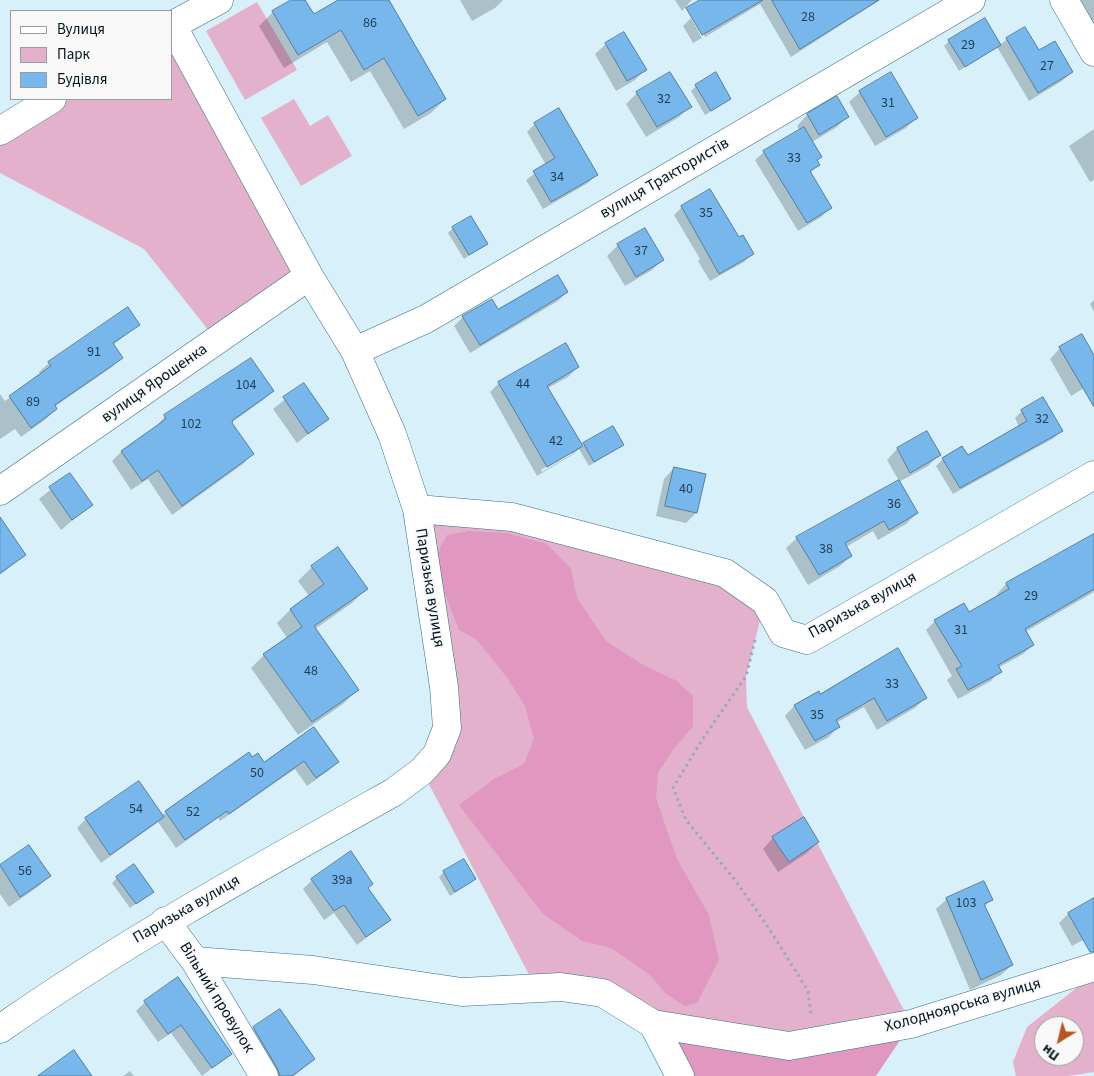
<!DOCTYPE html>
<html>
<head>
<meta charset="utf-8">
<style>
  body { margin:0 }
  #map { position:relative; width:1094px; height:1076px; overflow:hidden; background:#d8f0f9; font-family:"Source Sans 3",sans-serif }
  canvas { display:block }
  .legend { position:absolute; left:10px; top:10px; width:162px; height:90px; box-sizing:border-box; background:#f8f8f8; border:1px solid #959ea1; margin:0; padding:6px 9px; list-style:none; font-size:15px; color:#00161e }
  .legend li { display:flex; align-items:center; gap:10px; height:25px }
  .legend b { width:25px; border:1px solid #959ea1 }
  .north { position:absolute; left:1034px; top:1016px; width:50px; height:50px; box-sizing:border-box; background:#f8f8f8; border:1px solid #959ea1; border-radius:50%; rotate:216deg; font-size:14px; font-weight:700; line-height:20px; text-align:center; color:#00161e }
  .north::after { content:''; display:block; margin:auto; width:18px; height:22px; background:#b95522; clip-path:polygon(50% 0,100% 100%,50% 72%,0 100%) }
</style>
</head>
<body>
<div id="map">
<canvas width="1094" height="1076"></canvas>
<ul class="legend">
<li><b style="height:6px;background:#fff"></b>Вулиця</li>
<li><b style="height:14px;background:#e4b1cd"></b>Парк</li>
<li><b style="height:14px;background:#77b7ec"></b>Будівля</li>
</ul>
<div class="north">Пн</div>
</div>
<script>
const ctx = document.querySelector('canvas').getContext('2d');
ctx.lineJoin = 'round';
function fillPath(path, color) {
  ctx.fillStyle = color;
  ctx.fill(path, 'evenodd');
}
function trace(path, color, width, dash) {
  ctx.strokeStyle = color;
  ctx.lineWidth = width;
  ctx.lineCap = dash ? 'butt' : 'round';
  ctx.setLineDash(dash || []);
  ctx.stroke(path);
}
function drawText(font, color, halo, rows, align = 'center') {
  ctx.font = font + ' "Source Sans 3",sans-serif';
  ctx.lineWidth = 4;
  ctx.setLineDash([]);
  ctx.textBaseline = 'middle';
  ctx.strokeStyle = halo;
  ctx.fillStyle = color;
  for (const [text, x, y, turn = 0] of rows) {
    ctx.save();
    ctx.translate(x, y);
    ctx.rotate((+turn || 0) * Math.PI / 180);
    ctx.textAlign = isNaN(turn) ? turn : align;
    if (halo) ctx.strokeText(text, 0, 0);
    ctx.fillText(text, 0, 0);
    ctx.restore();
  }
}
const green = new Path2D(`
  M257,2l40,68 -52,30 -39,-69z
  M171,26l138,250 -92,65 -73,-92 -144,-76v-42l52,-32h119z
  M294,99l16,27 18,-11 24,41 -51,30 -40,-68z
  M417,509l95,8 253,84 -19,75 1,31 164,317 -122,22 -136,-22 -50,-31 -67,-5 -114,-217 15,-17z
  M1094,974v98l-26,4h-52l-3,-14 14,-35zM1044,1026h30v30h-30z`);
const forest = new Path2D(`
  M469,531l38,2 40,11 24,24 6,30 29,43 39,25 32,15 16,15v30l-20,24 -15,23 -2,25 21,61 32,56 10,45 -22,43 -12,3 -19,-12 -16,-19 -39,-27 -29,-7 -39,-27 -84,-109 35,-26 30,-15 10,-25 -9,-33 -17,-27 -31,-39 -18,-10 -16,-41 -6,-35 10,-19z
  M653,1024l136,22 122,-22 -35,52h-196z`);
const shadow = new Path2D(`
  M294,0h10l9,16 27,-16h48l57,99 -14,14 -27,16 -34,-58 -19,11 -24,-40 -43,26 -25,-42 14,-14z
  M460,0h43l-8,8 -23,13z
  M675,0h17l-10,11z
  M721,0h159l-89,57 -31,-53 -55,33 -11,-19h-3z
  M1074,0h20v34z
  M691,18l11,20 -9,5 -10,-17z
  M1007,39l32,13 33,20 -10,9 -33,20 -32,-54 -38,24 -15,-25 5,-5 51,4z
  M606,44l39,26 -10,10 -19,11 -21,-37z
  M696,86l34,13 -25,16 -14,-24z
  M860,92l56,26 -10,10 -31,18 -26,-44z
  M637,93l53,14 -11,10 -33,20 -20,-33z
  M837,98l11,18 -11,11 -25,15 9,15 -5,4 2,4 -8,8 20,35 -9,9 -23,14 -43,-71 9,-8 36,-21 -3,-5 10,-11z
  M535,124l61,51 -8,8 -45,26 -17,-29 20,-15 -19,-33z
  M1094,129v51l-4,2 -21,-36z
  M682,207l56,32 15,14 -9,9 -34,19 -12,-20 2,-2 -26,-44z
  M453,228l33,16 -22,15 -16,-26z
  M644,229l18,31 -10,10 -27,16 -18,-30 11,-11z
  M567,292l-9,9 -88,52 -16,-27 9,-9 35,-6z
  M1094,300v12l-4,-8z
  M139,325l-26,20 8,13 -9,9 -58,40 2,2 -10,10 -25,18 -6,-8 -15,10v-45l5,7 36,-26 -2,-3 10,-9z
  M1060,348l34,9v25l-23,14 -21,-37z
  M578,367l-10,10 -20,11 34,59 31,-19 9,17 -33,21 -10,-17 -7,6 -35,21 -47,-84 9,-9zM572,451v3l-30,18 -1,-2z
  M303,385l24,34 -30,24 -24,-34z
  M273,391l-10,9 -32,23 21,31 -9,10 -71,51 -24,-36 -17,11 -19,-29 9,-9 35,-25 9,-11z
  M1022,411l39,20 -7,7 -101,56 -17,-28 7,-7 24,-3 52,-29 -4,-9z
  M926,432l13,23 -11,11 -29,16 18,31 -11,11 -28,16 -5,-9 -27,16 5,9 -11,10 -32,19 -22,-37 11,-10 102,-57 -12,-21 10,-11z
  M674,468l22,45 -10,10 -30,-7 8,-37z
  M70,474l21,31 -30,25 -22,-31z
  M0,527l25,28 -25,20z
  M1094,536v56l-69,40 8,13 -10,9 -25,14 2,3 -9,10 -33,18 -11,-19 5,-4 -26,-46 9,-9 33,-8 30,-17 -1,-2 9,-10z
  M312,567l54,22 -14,14 -37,26 42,61 -14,14 -45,31 -47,-67 13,-13 23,-17 -10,-15 13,-13 19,-14 -11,-15z
  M818,692l2,3 105,3 -10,10 -38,22 -13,-23 -28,16 2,4 -9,10 -24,13 -20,-34 9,-10z
  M314,729l23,33 -9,9 -21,15 -12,-17 -75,52 -2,-3 -42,30 -18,-26 -57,41 -24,-35 9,-9 75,-3 88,-62 3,5 12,5z
  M773,838l45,4 -11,11 -29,19 -15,-23z
  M29,847l20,29 -10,10 -30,21 -9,-13v-28z
  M444,872l31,7 -25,17 -11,-19z
  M117,878l30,18 -17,12 -18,-25z
  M312,880l55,8 22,32 -32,25 -23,-32 -10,7 -21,-31z
  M947,899l44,1 -7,7 28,58 -11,10 -31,15 -34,-81z
  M1094,899v35l-22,12 -13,-23 9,-9z
  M145,1002l85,52 -28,22 -31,-43 -13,9 -22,-31z
  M254,1028l60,31 -20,17h-30l-21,-37z
  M130,1071l4,5h-11z`);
const building = new Path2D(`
  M291,0h14l9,14 24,-14h51l57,99 -28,17 -34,-58 -20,12 -23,-40 -43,25 -26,-44z
  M700,0h63l-61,35 -16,-27z
  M772,0h107l-79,49z
  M985,18l16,27 -36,22 -17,-27z
  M1025,27l14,23 16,-9 18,31 -35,21 -32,-55z
  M624,32l23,38 -20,11 -22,-38z
  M670,72l22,35 -35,20 -21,-35z
  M716,72l15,27 -20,12 -16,-26z
  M891,72l27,46 -32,19 -27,-46z
  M837,96l12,21 -30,18 -12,-21z
  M559,108l39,67 -47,27 -18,-31 22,-13 -21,-35z
  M804,127l18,30 -5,3 3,5 -10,6 22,37 -25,15 -44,-72z
  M710,189l29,48 4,-2 11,19 -35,20 -38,-68z
  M471,216l17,28 -19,11 -17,-28z
  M645,228l19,32 -28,17 -19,-33z
  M558,275l10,17 -88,53 -18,-29 30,-17 6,10z
  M128,307l12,18 -27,18 10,15 -68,47 2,4 -26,19 -22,-32 42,-30 -3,-4z
  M1082,334l12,21v52l-35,-60z
  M566,343l13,24 -32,19 36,60 -36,21 -49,-85z
  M251,358l23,33 -41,29 -1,3 22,31 -72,52 -24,-36 -16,11 -21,-30 45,-32 -2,-4z
  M304,383l25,36 -21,15 -25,-37z
  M1043,397l20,34 -103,57 -18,-30 20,-12 6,9 59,-34 -6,-11z
  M613,426l11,19 -30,17 -11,-19z
  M927,431l14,24 -31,18 -13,-25z
  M674,467l32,7 -9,39 -32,-7z
  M70,473l23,32 -21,15 -23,-33z
  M899,480l19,33 -29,17 -5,-9 -39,22 7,13 -33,19 -23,-38z
  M0,517l26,38 -26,18z
  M1094,534v55l-69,40 9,16 -36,20 4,7 -34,18 -12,-21 6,-3 -28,-46 30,-17 5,9 40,-23 -3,-6z
  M338,547l30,42 -54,37 45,64 -47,32 -49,-68 39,-27 -12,-18 34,-25 -13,-18z
  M898,648l29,50 -40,23 -13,-23 -38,22 4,7 -25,14 -21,-36 25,-14 1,3z
  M314,727l25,35 -23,16 -12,-17 -75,53 -2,-3 -42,29 -20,-29 84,-59 3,5 6,-4 6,9z
  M139,781l25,36 -54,38 -25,-37z
  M804,817l15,25 -30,20 -17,-25z
  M29,845l22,31 -31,21 -20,-32z
  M351,851l22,33 -5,4 23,32 -25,17 -22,-32 -10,6 -23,-32z
  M464,859l12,20 -21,13 -12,-21z
  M134,864l20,28 -18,12 -20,-27z
  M984,881l9,19 -9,4 29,61 -32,15 -35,-82z
  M1094,898v54h-4l-22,-39z
  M178,977l54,77 -20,14 -31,-43 -13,9 -24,-33z
  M280,1009l35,50 -23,17h-12l-3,-8 -24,-41z
  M74,1050l18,26h-54z`);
const path = new Path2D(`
  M755,640l-9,36 -44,64 -29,48 13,32 49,60 33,47 40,64 3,23`);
const minor = new Path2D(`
  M1064,0l30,52
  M171,26l48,-26
  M0,131l52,-32
  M355,351l71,-32 545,-319
  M0,491l309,-215
  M417,509l95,8 213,56 40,28 18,32 24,7 287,-165
  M165,921l30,40 69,115
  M195,961l118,9 149,22 99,-5 42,6 50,31 27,52
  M653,1024l136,22 122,-22 183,-57
  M0,1029c126,-88 260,-162 394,-237l28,-21 15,-17 10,-26 -3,-41 -27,-178 -25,-75 -37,-83 -46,-75 -137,-251`);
const numberNames = [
  ["28",808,18],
  ["86",370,24],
  ["29",968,46],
  ["27",1047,67],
  ["32",664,100],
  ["31",888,104],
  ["33",794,159],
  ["34",557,178],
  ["35",706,214],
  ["37",641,252],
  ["91",94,353],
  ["44",523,385],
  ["104",246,386],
  ["89",33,403],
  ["32",1042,420],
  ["102",191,425],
  ["42",556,442],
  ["40",686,490],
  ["36",894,505],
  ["38",826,550],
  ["29",1031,597],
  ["31",961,631],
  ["48",311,672],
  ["33",892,685],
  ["35",817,716],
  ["50",257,774],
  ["54",136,810],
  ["52",193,813],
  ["56",25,872],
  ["39а",342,881],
  ["103",966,904]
];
const streetNames = [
  ["вулиця Трактористів",665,179,-30],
  ["вулиця Ярошенка",155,384,-35],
  ["Паризька вулиця",429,588,81],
  ["Паризька вулиця",863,606,-29],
  ["Паризька вулиця",187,910,-30],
  ["Вільний провулок",216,998,58],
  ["Холодноярська вулиця",963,1006,-16]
];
fillPath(green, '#e4b1cd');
fillPath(forest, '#e098c1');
fillPath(shadow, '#0003');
fillPath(building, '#77b7ec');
trace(building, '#547d9f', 1);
trace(minor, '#326e83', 29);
trace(path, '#93abb4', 3, [2.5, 4]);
trace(minor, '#fff', 28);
drawText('14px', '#1e3e52', null, numberNames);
drawText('16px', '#00161e', '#f8f8f8', streetNames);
</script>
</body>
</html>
